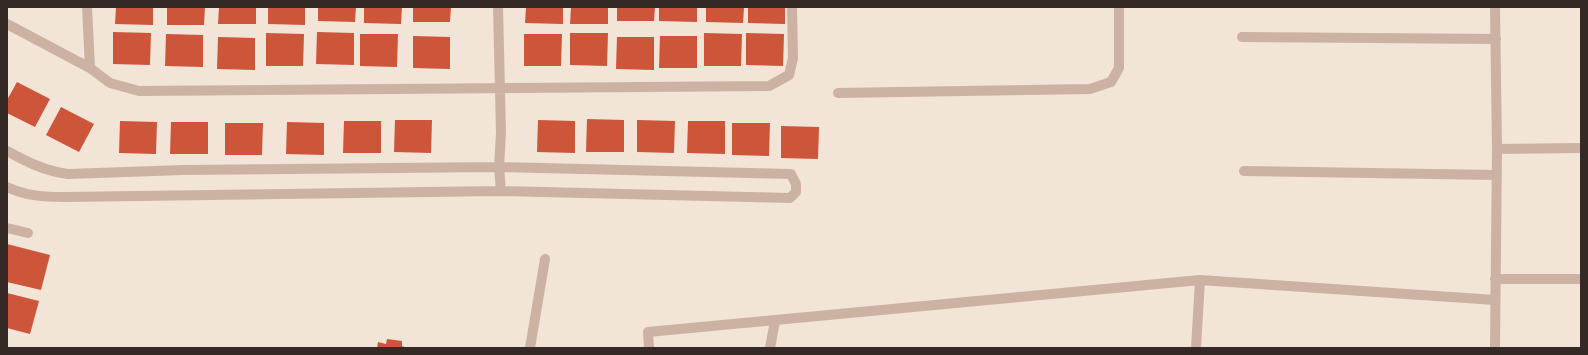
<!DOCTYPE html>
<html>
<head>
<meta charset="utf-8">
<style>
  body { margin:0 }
  #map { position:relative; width:1588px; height:355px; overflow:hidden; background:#f2e4d7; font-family:"Sofia Sans Condensed",sans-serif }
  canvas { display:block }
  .frame { position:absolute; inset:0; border:8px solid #352925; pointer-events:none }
</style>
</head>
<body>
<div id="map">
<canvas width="1588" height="355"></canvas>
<div class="frame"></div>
</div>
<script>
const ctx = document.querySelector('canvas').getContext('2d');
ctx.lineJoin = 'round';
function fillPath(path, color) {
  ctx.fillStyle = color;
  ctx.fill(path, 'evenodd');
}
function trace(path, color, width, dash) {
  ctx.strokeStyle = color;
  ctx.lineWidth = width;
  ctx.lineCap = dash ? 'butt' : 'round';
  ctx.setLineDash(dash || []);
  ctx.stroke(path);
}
const building = new Path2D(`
  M116,7h37v18l-38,-1z
  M167,7h38l-1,18h-37z
  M219,7h37v17h-38z
  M268,7h37v18l-37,-1z
  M318,7h38l-1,15 -37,-1z
  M364,7h38l-1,17 -37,-1z
  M413,7h38l-1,15h-37z
  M526,7h37v17l-38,-1z
  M571,7h37v17h-38z
  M617,7h38l-1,14h-37z
  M659,7h38v15l-38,-1z
  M706,7h38l-1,16 -37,-1z
  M748,7h37v17l-37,-1z
  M113,32l38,1 -1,32 -37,-1z
  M317,32l37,1v32l-38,-1z
  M266,33l38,1 -1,32h-37z
  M570,33h38l-1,33 -37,-1z
  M704,33l38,1 -1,32h-37z
  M746,33l38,1 -1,32 -37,-1z
  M166,34l37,1v32l-38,-1z
  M360,34h38l-1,33 -37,-1z
  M524,34h38l-1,32h-37z
  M413,36l37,1v32l-37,-1z
  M660,36h37v32h-38z
  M218,37l37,1v32l-38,-1z
  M617,37h37v33l-38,-1z
  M17,82l33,17 -15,28 -28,-14v-13z
  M61,107l33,17 -15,28 -33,-17z
  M587,119l37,1v32h-38z
  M395,120h37l-1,33 -37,-1z
  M538,120l37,1v32l-38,-1z
  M637,120l38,1 -1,32 -37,-1z
  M120,121l37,1 -1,32 -37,-1z
  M344,121h37v32h-38z
  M688,121h37v33l-38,-1z
  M171,122h37v32h-38z
  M287,122l37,1v32l-38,-1z
  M225,123h38l-1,32h-37z
  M732,123h38l-1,33 -37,-1z
  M781,126l38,1 -1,32 -37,-1z
  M7,244l43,11 -9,35 -34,-8z
  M7,293l32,8 -9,33 -23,-6z
  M387,339l15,2v5l5,2h-30l1,-6 8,2z`);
const street = new Path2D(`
  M87,7l3,61
  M498,7l3,126 -2,34 2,24
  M7,24l83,44 20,15 29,8 630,-5 20,-11 4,-17 -1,-51
  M1242,37l254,2
  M838,93l252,-4 21,-7 8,-14v-61
  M1497,149l84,-1
  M7,151c20,11 38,20 61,23l115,-4 316,-3 292,7 5,10v8l-6,6 -289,-7 -436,6c-21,0 -39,-1 -58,-10
  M1244,171l253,4
  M7,228l21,5
  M1495,279h86
  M530,348l15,-89
  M649,348l-1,-16 552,-52 295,20
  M770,348l5,-27
  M1196,348l4,-68
  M1495,348l2,-199 -2,-142`);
fillPath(building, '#cd553a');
trace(street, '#cbb2a3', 10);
</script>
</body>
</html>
